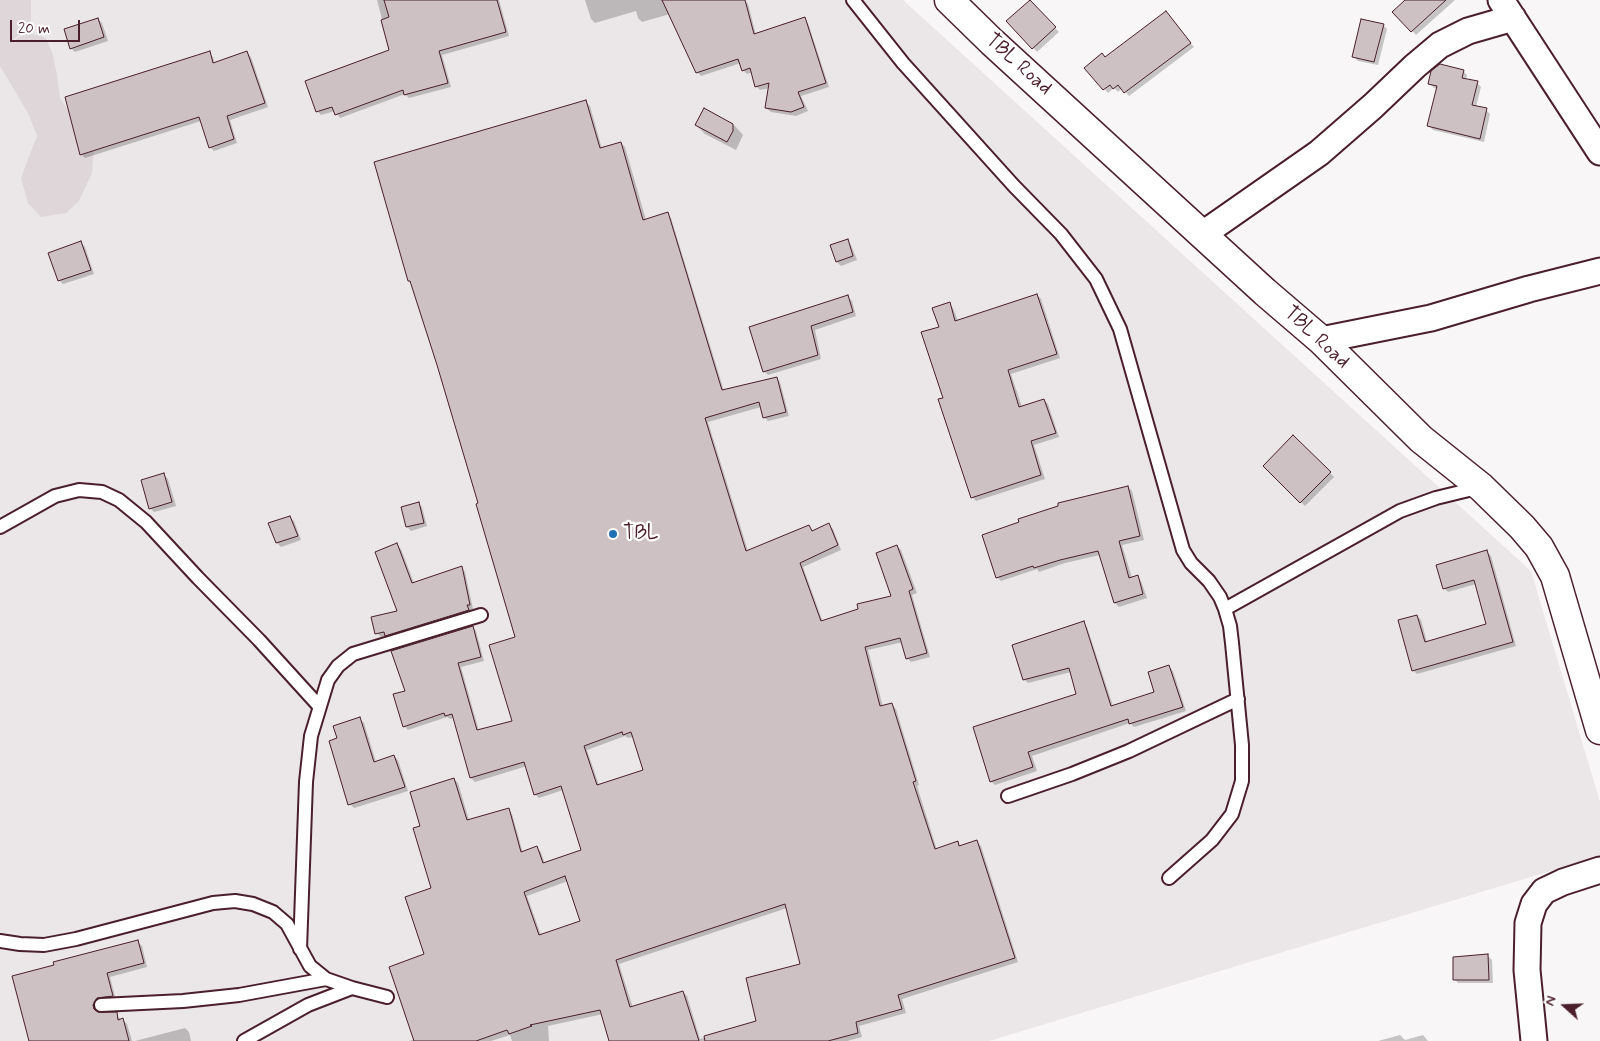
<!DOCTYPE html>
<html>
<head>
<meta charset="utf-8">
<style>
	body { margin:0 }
	#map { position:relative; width:1600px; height:1041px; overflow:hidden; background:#f8f6f7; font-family:Mynerve,sans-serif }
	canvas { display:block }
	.north { position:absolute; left:1540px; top:981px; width:50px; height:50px; -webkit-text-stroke:4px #fff; paint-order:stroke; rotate:290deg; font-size:14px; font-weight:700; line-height:20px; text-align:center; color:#4a1f2b }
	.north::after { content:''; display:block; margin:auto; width:18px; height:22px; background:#4a1f2b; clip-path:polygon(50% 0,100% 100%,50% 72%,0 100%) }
	.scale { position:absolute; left:10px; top:20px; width:70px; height:22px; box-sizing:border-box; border:2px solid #4a1f2b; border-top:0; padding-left:6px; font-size:15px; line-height:18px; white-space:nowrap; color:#4a1f2b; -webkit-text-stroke:4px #fff; paint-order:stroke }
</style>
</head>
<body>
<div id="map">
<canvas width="1600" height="1041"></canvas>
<div class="north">N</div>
<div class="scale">20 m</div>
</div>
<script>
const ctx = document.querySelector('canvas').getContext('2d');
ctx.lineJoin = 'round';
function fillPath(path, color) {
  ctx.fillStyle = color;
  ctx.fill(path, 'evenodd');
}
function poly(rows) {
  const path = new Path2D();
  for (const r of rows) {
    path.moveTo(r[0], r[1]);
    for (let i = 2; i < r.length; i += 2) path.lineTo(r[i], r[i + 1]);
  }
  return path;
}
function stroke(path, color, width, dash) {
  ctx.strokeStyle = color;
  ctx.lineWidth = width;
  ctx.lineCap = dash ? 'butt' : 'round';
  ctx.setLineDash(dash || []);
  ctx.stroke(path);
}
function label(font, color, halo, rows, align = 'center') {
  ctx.font = font + ' Mynerve,sans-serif';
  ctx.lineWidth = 4.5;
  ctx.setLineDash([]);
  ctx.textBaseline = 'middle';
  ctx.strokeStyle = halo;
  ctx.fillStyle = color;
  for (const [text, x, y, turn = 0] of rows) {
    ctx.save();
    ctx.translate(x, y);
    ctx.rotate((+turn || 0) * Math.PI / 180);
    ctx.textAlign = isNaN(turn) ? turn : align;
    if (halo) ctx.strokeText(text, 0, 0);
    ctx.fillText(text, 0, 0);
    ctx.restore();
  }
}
fillPath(poly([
	[0,0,903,0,1531,571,1600,802,1600,856,989,1041,0,1041]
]), '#ebe6e8');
fillPath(poly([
	[0,0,31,0,31,25,9,43,28,33,45,37,52,52,57,75,60,98,68,110,85,125,94,147,92,173,79,201,66,213,41,217,28,203,21,178,37,136,28,113,0,66]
]), '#ded6d9');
fillPath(poly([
	[377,0,499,0,509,36,442,55,451,87,409,98,405,94,340,118,335,111,321,115,317,111,390,50],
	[585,0,744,0,748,4,756,35,804,19,808,23,829,87,801,96,808,111,796,116,771,112,766,108,770,88,760,90,756,86,753,72,747,74,743,70,741,63,701,76,697,72,670,14,642,22,638,18,636,11,595,23,591,19],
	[1407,0,1455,0,1416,35,1394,12],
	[1030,1,1059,32,1037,52,1008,21],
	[1170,17,1194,47,1129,96,1122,88,1118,92,1114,88,1108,93,1086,68,1105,58],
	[98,19,102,23,108,41,75,52,71,48],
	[1383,25,1387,29,1378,65,1358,61,1354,57],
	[209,53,213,57,215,64,247,53,251,57,268,107,230,120,237,143,214,151,210,147,201,121,85,158,81,154],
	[1463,71,1467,75,1466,80,1477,83,1481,87,1476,107,1486,110,1490,114,1484,142,1433,130,1429,126,1438,89,1434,88,1430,84],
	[586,102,590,106,602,149,621,143,625,147,646,220,667,214,671,218,724,391,776,378,780,382,789,416,768,421,764,417,761,407,708,422,748,551,809,526,813,531,829,525,833,529,841,550,803,567,823,622,860,610,893,596,897,546,901,550,917,593,912,595,930,657,911,662,907,658,903,642,868,650,883,707,892,705,896,709,919,785,917,786,937,850,958,843,961,847,977,842,981,846,1018,962,902,999,906,1013,859,1026,862,1037,847,1041,611,1041,603,1014,548,1026,549,1041,512,1041,510,1035,491,1041,409,1041,415,1039,433,889,422,827,454,779,458,783,469,820,508,810,512,814,523,853,537,848,541,852,545,864,583,851,563,790,539,798,535,794,527,766,475,782,471,778,454,718,450,719,447,717,408,730,404,726,472,627,476,631,484,661,461,667,479,731,513,722,517,638,480,504,413,284,409,281],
	[625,736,628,738,634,737,645,771,599,785,587,750],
	[568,881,581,922,541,935,527,896],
	[787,908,802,965,757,1022,700,1039,687,996,683,992,633,1008,619,964],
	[704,110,735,126,743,135,736,150,705,134,696,125],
	[847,241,851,245,857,260,841,266,837,262],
	[81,243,85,247,94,274,63,284,59,280],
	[1037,295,1041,299,1060,358,1011,374,1022,407,1044,400,1048,404,1059,437,1034,445,1045,479,976,501,972,497,944,398,940,327,949,304,953,308,958,321],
	[848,297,852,301,856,316,815,330,821,359,768,375,764,371,751,328],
	[1293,436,1334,477,1305,506,1265,466],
	[164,475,168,479,176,506,154,512,150,508],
	[1128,487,1132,491,1144,540,1122,545,1132,578,1137,577,1141,581,1147,598,1119,607,1115,603,1100,555,1065,563,1039,572,1037,569,1001,581,997,577],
	[418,503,422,507,427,526,411,531,407,527],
	[290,517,294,521,301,540,281,547,277,543],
	[397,545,401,549,414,583,462,568,465,572,473,609,471,609,472,614,390,639,387,636,381,637,377,633,398,611],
	[1487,552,1491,556,1516,646,1417,674,1413,670,1417,616,1421,620,1427,642,1488,625,1476,584,1448,592,1444,588],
	[1083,623,1087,627,1113,706,1156,693,1169,667,1173,671,1186,711,1134,727,1130,723,1032,756,1037,771,995,785,991,781,1078,695,1071,672,1028,683,1024,679],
	[360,719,364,723,376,762,394,756,398,760,408,791,354,808,350,804,339,739],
	[138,942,142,946,147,967,110,977,116,1000,100,1002,96,1010,97,1012,116,1014,121,1020,123,1020,127,1024,132,1041,37,1041],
	[1488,956,1492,960,1493,983,1458,983,1454,979],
	[185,1028,189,1032,191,1041,135,1041],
	[1400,1035,1405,1040,1423,1035,1428,1041,1378,1041]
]), '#0003');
const building = poly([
	[384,0,497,0,506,32,439,51,448,83,404,95,403,90,335,115,332,107,316,112,305,81,389,50,381,20,389,17,384,0],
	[662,0,745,0,754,34,805,17,826,83,798,92,804,107,791,112,765,108,769,83,755,87,750,68,742,71,738,59,696,73,662,0],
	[1030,0,1056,27,1032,49,1006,21,1030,0],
	[1405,0,1446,0,1411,32,1392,12,1405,0],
	[1166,11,1191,43,1124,93,1118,85,1113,89,1110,85,1103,90,1084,68,1102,53,1105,57,1166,11],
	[98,18,104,37,70,49,64,29,98,18],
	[1361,19,1384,24,1374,62,1352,57,1361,19],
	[210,51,213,63,247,51,265,103,227,116,234,139,209,148,199,117,80,155,65,97,210,51],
	[1440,64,1464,70,1462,78,1478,81,1472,105,1487,108,1480,139,1427,126,1437,86,1428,84,1431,71,1440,64],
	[586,100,600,148,621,142,643,220,668,212,722,390,777,377,786,412,763,418,759,402,705,418,746,551,809,525,812,531,829,523,838,545,800,563,821,621,858,609,857,604,891,596,876,553,897,545,913,589,909,591,927,653,906,659,900,638,865,647,880,706,892,703,916,781,913,782,935,849,958,841,959,846,977,840,1015,958,898,995,902,1009,856,1022,858,1033,828,1041,705,1041,704,1036,756,1021,746,978,800,964,785,904,616,960,630,1007,683,991,699,1041,609,1041,600,1010,530,1025,532,1026,509,1034,507,1030,476,1041,414,1041,389,967,424,954,405,897,431,888,413,828,420,826,410,792,454,778,467,820,509,808,521,852,537,846,543,863,581,850,561,786,534,795,524,762,470,778,452,714,445,716,444,713,403,727,393,694,405,691,391,651,473,626,481,657,458,663,477,730,512,721,489,645,515,637,476,504,478,503,437,365,410,281,408,281,374,162,586,100],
	[622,732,623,735,631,732,643,770,597,785,584,746,622,732],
	[565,876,580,921,539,935,524,892,565,876],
	[704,108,733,124,733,131,727,142,695,125,704,108],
	[848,239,853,256,836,262,830,245,848,239],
	[81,241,91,270,58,281,48,253,81,241],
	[1037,294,1057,354,1008,370,1019,407,1044,399,1056,433,1031,441,1041,475,971,498,938,399,943,398,921,332,939,327,932,308,950,302,955,321,1037,294],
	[848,295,853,312,811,326,818,355,763,372,749,327,848,295],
	[1293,435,1331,472,1300,503,1263,466,1293,435],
	[164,473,172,502,149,509,141,480,164,473],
	[1128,486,1140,536,1119,541,1129,578,1138,575,1143,594,1114,603,1098,551,1060,560,1034,568,1033,566,996,578,982,535,1019,522,1018,519,1058,506,1058,503,1128,486],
	[419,502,424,523,406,527,401,507,419,502],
	[290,516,298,536,276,543,268,523,290,516],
	[397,543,412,583,462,566,470,605,467,605,469,610,385,636,384,632,375,634,371,617,397,611,375,552,397,543],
	[1487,550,1513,642,1412,671,1398,620,1417,615,1425,642,1486,624,1474,580,1443,589,1436,565,1487,550],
	[1084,621,1111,706,1154,692,1148,672,1169,665,1183,707,1129,724,1128,719,1028,752,1033,767,990,782,973,727,1076,694,1069,668,1023,680,1012,645,1084,621],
	[360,717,374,762,394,755,405,787,348,805,329,741,337,738,333,726,360,717],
	[138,940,144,963,107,973,113,996,97,998,93,1005,94,1009,98,1012,117,1012,118,1020,123,1018,129,1041,29,1041,12,976,54,965,53,962,138,940],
	[1488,954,1489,980,1453,980,1453,957,1488,954]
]);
fillPath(building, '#cdc1c4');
stroke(building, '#4a1f2b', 1);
const lane = poly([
	[853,0,903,63,1014,186,1061,234,1096,279,1120,329,1183,550,1191,563,1209,581,1220,597,1225,609,1230,626,1232,643,1242,745,1242,781,1232,814,1212,840,1169,878],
	[0,527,55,496,79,490,102,492,119,500,146,522,198,578,259,640,319,706],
	[1225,609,1400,511,1436,498,1481,487],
	[1008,796,1072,774,1129,751,1238,699],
	[0,941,20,944,44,945,76,939,213,903,235,901,253,904,273,912,287,924,310,966,326,979,352,988,387,997],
	[300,949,306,782,311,736,328,680,338,666,353,654,481,615],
	[101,1005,183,1001,239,995,326,979],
	[244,1041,308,1005,352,988]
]);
const street = poly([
	[1501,0,1600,152],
	[1203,234,1319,153,1373,106,1415,66,1440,45,1468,31,1513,18],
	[1321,340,1431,318,1529,289,1600,271],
	[1534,1041,1527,970,1528,923,1534,904,1544,891,1563,882,1600,870]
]);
const secondary = poly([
	[949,0,992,42,1265,292,1321,340,1421,439,1481,487,1522,527,1539,547,1555,576,1600,730]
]);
stroke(lane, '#4a1f2b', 16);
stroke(street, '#4a1f2b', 29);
stroke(secondary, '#4a1f2b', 31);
stroke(lane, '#fff', 12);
stroke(street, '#fff', 25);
stroke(secondary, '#fff', 28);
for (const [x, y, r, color] of [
	[613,534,5,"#1f6fb2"]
]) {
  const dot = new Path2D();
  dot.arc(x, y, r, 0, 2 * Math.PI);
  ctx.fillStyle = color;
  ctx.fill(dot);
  stroke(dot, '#fff', 2);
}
label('20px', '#4a1f2b', '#fff', [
	["TBL Road",1018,65,42],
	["TBL Road",1316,338,43]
]);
label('20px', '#4a1f2b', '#fff', [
	["TBL",623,534]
], 'left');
</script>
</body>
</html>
